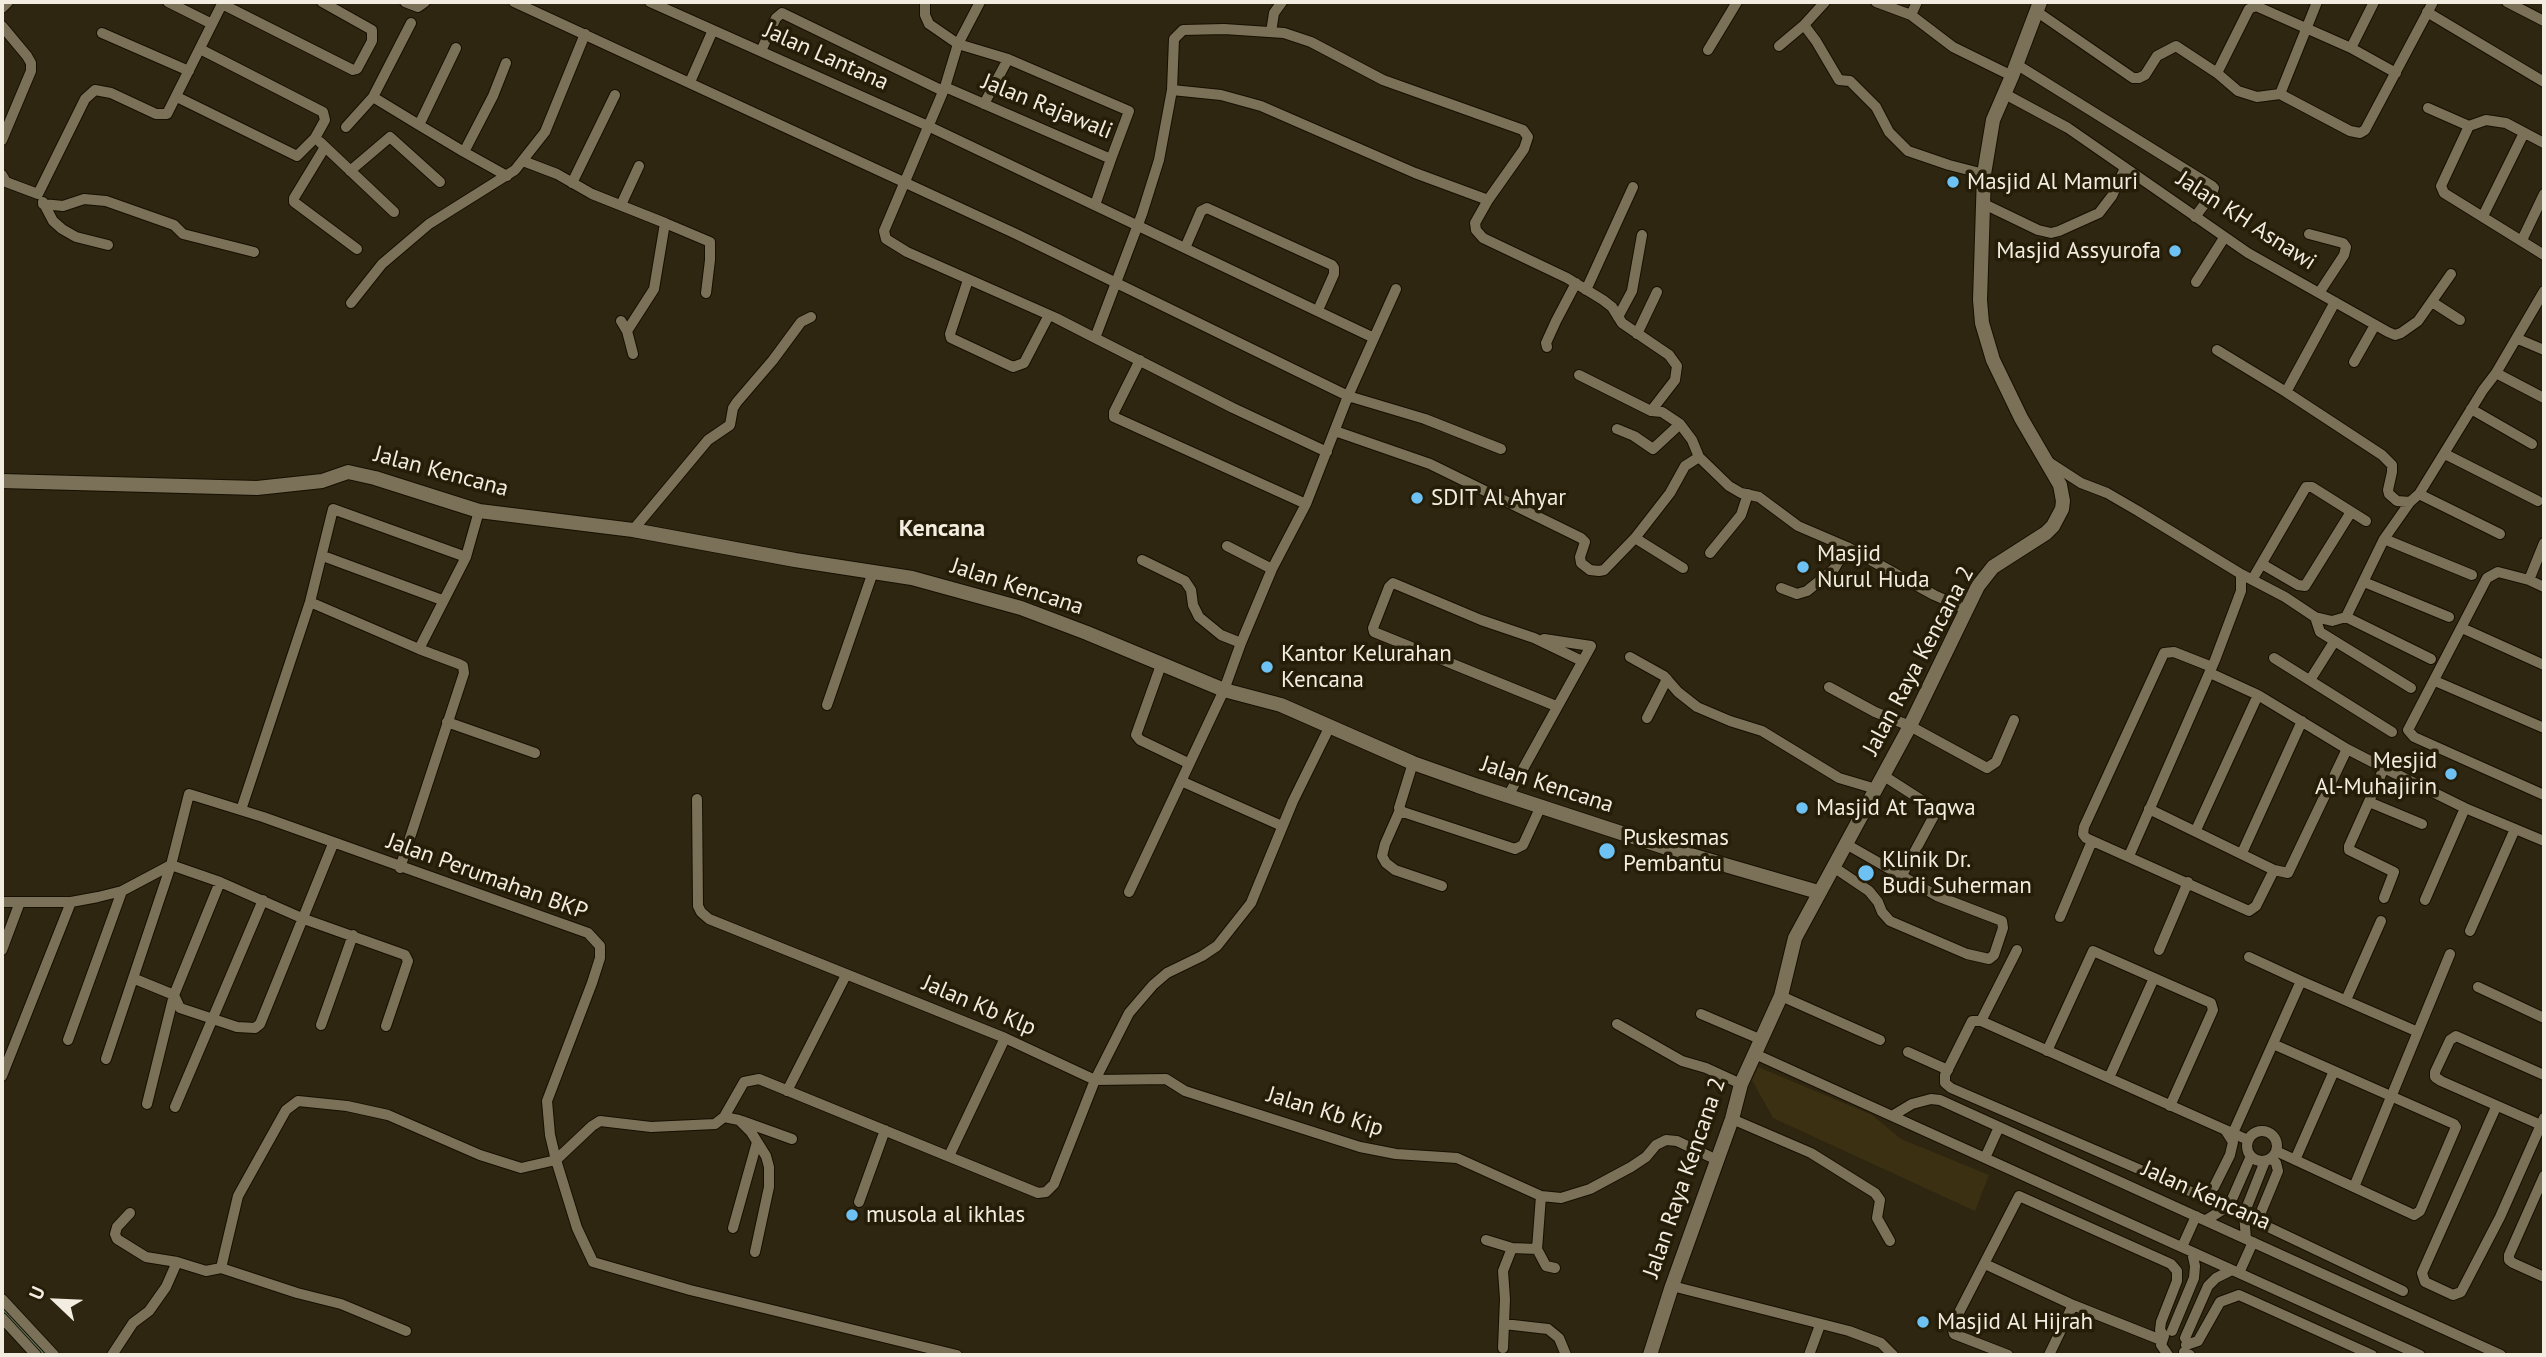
<!DOCTYPE html>
<html>
<head>
<meta charset="utf-8">
<style>
	body { margin:0 }
	#map { position:relative; width:2546px; height:1357px; overflow:hidden; background:#2e2610; font-family:"PT Sans",sans-serif }
	canvas { display:block }
	.frame { position:absolute; inset:0; border:4px solid #f2ede0; pointer-events:none }
	.north { position:absolute; left:21px; top:1266px; width:70px; height:70px; -webkit-text-stroke:5px #251d07; paint-order:stroke; rotate:293deg; font-size:19px; font-weight:700; line-height:28px; text-align:center; color:#f2ede0 }
	.north::after { content:''; display:block; margin:auto; width:24px; height:32px; background:#f2ede0; clip-path:polygon(50% 0,100% 100%,50% 72%,0 100%) }
</style>
</head>
<body>
<div id="map">
<canvas width="2546" height="1357"></canvas>
<div class="frame"></div>
<div class="north">U</div>
</div>
<script>
const ctx = document.querySelector('canvas').getContext('2d');
ctx.lineJoin = 'round';
function fillPath(path, color) {
  ctx.fillStyle = color;
  ctx.fill(path, 'evenodd');
}
function poly(rows) {
  const path = new Path2D();
  for (const r of rows) {
    if (r.length === 3) {
      path.moveTo(r[0] + r[2], r[1]);
      path.arc(r[0], r[1], r[2], 0, 2 * Math.PI);
      continue;
    }
    path.moveTo(r[0], r[1]);
    for (let i = 2; i < r.length; i += 2) path.lineTo(r[i], r[i + 1]);
  }
  return path;
}
function stroke(path, color, width, dash) {
  ctx.strokeStyle = color;
  ctx.lineWidth = width;
  ctx.lineCap = dash ? 'butt' : 'round';
  ctx.setLineDash(dash || []);
  ctx.stroke(path);
}
function label(font, color, halo, rows, align = 'center') {
  ctx.font = font + ' "PT Sans",sans-serif';
  ctx.lineWidth = 7;
  ctx.setLineDash([]);
  ctx.textBaseline = 'middle';
  ctx.strokeStyle = halo;
  ctx.fillStyle = color;
  for (const [text, x, y, turn = 0] of rows) {
    ctx.save();
    ctx.translate(x, y);
    ctx.rotate((+turn || 0) * Math.PI / 180);
    ctx.textAlign = isNaN(turn) ? turn : align;
    if (halo) ctx.strokeText(text, 0, 0);
    ctx.fillText(text, 0, 0);
    ctx.restore();
  }
}
fillPath(poly([
	[1758,1067,1872,1115,1901,1139,1989,1175,1975,1211,1773,1118,1752,1080]
]), '#3b3012');
stroke(poly([
	[2,1309,45,1355]
]), '#607a60', 3.5);
const minor = poly([
	[168,2,212,24],
	[405,2,418,7,425,2],
	[514,2,1014,233,1348,396,1425,419,1501,449],
	[650,2,928,126,1374,338],
	[925,2,925,15,929,24,958,44,1008,59,1129,111,1111,159,945,87],
	[980,2,958,44,945,87,884,231,886,239,907,252,1056,318,1095,338],
	[1876,2,1911,15,1953,47,2012,76],
	[2507,2,2544,21],
	[2,8,8,2],
	[2036,11,2133,78,2139,78,2145,75,2157,56,2176,46,2217,73,2238,91,2257,97,2280,94,2350,131,2360,133,2365,130,2433,2],
	[2427,12,2544,82],
	[1911,15,1917,2],
	[411,23,373,97,419,125],
	[1804,25,1816,41,1839,80,1850,81,1876,107,1889,132,1908,151,1949,165,1984,174],
	[2,26,27,56,31,63,31,71,2,140],
	[1271,32,1274,13,1282,2],
	[102,33,189,71],
	[1779,46,1804,25,1825,2],
	[456,48,419,125,464,152],
	[2351,48,2374,2],
	[1708,50,1737,2],
	[761,51,776,18,782,13,943,91],
	[506,63,493,96,464,152,507,176],
	[2016,64,2212,186,2214,188,2212,194,2195,217],
	[2217,73,2249,9,2256,6,2351,48,2396,73],
	[690,82,713,30],
	[1172,90,1221,95,1261,106,1415,173,1488,200],
	[2005,94,2068,128,2248,253,2388,332,2395,335,2401,333,2418,321,2451,274],
	[2280,94,2317,2],
	[177,97,297,156,315,138,325,120,323,112,200,49],
	[984,104,1008,59],
	[2428,108,2469,126,2486,120,2506,123,2544,143],
	[2469,126,2441,186,2444,193,2544,255],
	[346,127,373,97],
	[320,142,394,212],
	[325,147,294,198,294,202,357,249],
	[523,161,557,174,592,194,665,223,654,289,627,331],
	[350,171,390,137,440,182],
	[2,175,6,182,38,194,85,99,95,90,111,93,156,114,167,114,222,4,353,70,357,69,372,41,372,30,322,2],
	[572,183,615,95],
	[43,202,53,221,62,229,76,237,108,245],
	[1982,203,2038,230,2051,233,2059,231,2099,213,2112,196,2125,168],
	[43,204,63,206,84,199,106,201,174,225,183,234,254,252],
	[621,205,639,166],
	[1095,205,1111,159],
	[2483,216,2524,133],
	[665,223,710,242,710,260,706,293],
	[2309,234,2343,243,2346,247,2344,255,2319,293],
	[2522,240,2544,194],
	[1185,248,1201,211,1207,208,1332,265,1334,268,1334,274,1318,310],
	[968,280,950,334,951,338,1013,367,1024,363,1049,315],
	[2196,282,2224,238],
	[1586,290,1633,187],
	[2335,302,2286,392,2382,455,2392,465,2392,472,2388,490,2389,494,2397,501,2410,502],
	[2432,302,2460,320],
	[351,303,382,264,429,224,515,170,545,132,585,34],
	[1618,317,1632,291,1642,235],
	[621,321,627,331,633,354],
	[1637,334,1657,292],
	[2518,339,2544,350],
	[1547,347,1546,343,1556,321,1576,283],
	[2217,350,2286,392],
	[1140,360,1114,412,1114,417,1306,504],
	[2354,362,2375,325],
	[2496,373,2544,291],
	[1579,375,1651,411],
	[2471,409,2532,444],
	[1617,429,1634,436,1653,449,1680,424],
	[1335,431,1430,464,1581,538,1585,542,1580,557,1581,563,1590,570,1599,571,1604,570,1635,538,1670,493,1685,466,1699,457],
	[1327,452,1233,408,1095,338,1142,214,1159,160,1172,90,1174,39,1183,30,1224,29,1284,33,1311,42,1383,80,1523,130,1528,137,1524,149,1488,200,1475,223,1476,230,1483,238,1567,278,1603,300,1612,307,1622,323,1669,355,1677,366,1675,380,1651,411,1662,412,1680,424,1692,440,1699,457,1729,486,1741,493,1759,497,1798,526,1847,547,1934,595,1966,609],
	[2445,454,2538,501],
	[2047,461,2081,483,2107,493,2138,511,2241,574,2241,591,2215,660,2129,856],
	[2419,494,2500,534],
	[633,530,708,440,730,425,733,408,737,402,773,360,801,322,811,317],
	[1635,538,1683,568],
	[2384,539,2472,575],
	[2544,543,2529,580,2498,572,2487,578,2408,730,2414,737,2544,795],
	[1227,546,1272,569],
	[1710,553,1741,515,1748,494],
	[323,556,442,600],
	[1142,560,1185,581,1191,590,1193,605,1199,617,1221,635,1241,643],
	[2262,564,2298,585,2305,586,2351,512],
	[2241,574,2285,597,2315,617,2332,621,2346,617,2384,539,2410,502,2419,494,2483,390,2496,373,2544,398],
	[2252,580,2306,487,2312,487,2366,521],
	[2529,580,2544,587],
	[2364,582,2449,617],
	[1781,588,1797,594,1807,591,1834,569,1847,547],
	[310,602,419,649],
	[2315,617,2320,632,2411,688],
	[2346,617,2431,659],
	[2462,628,2544,665],
	[1630,657,1664,676,1678,692,1697,707,1730,721,1762,731,1839,778,1876,789],
	[2274,658,2392,732],
	[1161,665,1136,735,1140,740,1188,763],
	[2212,667,2174,652,2164,653,2084,827,2083,834,2086,838,2249,911,2256,906,2274,870],
	[2210,673,2258,695,2347,749,2384,768,2465,808,2544,841],
	[2310,680,2334,642],
	[2435,681,2544,728],
	[1829,687,1875,712,1910,726,1987,768,1996,762,2014,720],
	[827,705,873,572],
	[1556,706,1374,632,1373,628,1389,587,1393,583,1481,620,1534,638,1582,661],
	[1647,718,1667,679],
	[447,722,535,753],
	[1413,763,1399,808,1403,812,1515,849,1523,845,1541,806],
	[2384,768,2349,846,2349,850,2394,872,2384,898],
	[1884,776,1937,810,1901,877],
	[1181,781,1282,826],
	[1508,796,1591,646,1544,639],
	[697,799,698,906,701,912,709,919,1005,1038,1095,1080,1166,1079,1185,1091,1360,1147,1396,1154,1457,1158,1541,1196,1561,1198,1590,1189,1631,1167,1646,1157,1656,1145,1666,1140,1677,1141,1717,1160],
	[2369,802,2422,824],
	[2149,809,2274,870,2288,873,2347,749],
	[241,810,310,602,333,509,466,557],
	[1400,810,1385,844,1382,856,1386,863,1395,870,1442,886],
	[2196,830,2258,695],
	[2242,853,2302,721],
	[171,865,220,882,304,919,405,955,408,961,386,1026],
	[400,868,464,673,463,666,459,664,419,649,466,557,479,511],
	[1835,868,1869,891,1878,902,1882,912,1890,921,1967,954,1989,959,1994,955,2003,928,2002,921,1937,896,1846,844],
	[1129,892,1224,690,1241,643,1272,569,1306,504,1348,396,1396,289],
	[2425,900,2465,808],
	[2,902,71,902,98,897,122,891,171,865],
	[2060,917,2092,841],
	[2470,931,2515,829],
	[2,950,20,902],
	[2017,950,1981,1021,2248,1140],
	[2159,950,2188,882],
	[135,979,174,995,180,1008,237,1027,255,1028,260,1024,333,844],
	[2301,981,2418,1032],
	[2478,987,2544,1018],
	[1781,996,1880,1040],
	[2346,1000,2381,921],
	[1701,1014,1762,1040],
	[1981,1021,1972,1021,1945,1075,1945,1083,1951,1088,2194,1193,2207,1191,2214,1187,2230,1155,2233,1142,2226,1131],
	[1617,1024,1682,1061,1706,1068,1741,1084],
	[321,1025,353,935],
	[68,1040,122,891],
	[2273,1044,2454,1124,2456,1127,2420,1211,2414,1215,2276,1151],
	[2047,1051,2093,951,2211,1003,2213,1010,2170,1106],
	[1908,1052,1948,1070],
	[1755,1054,2420,1355],
	[106,1059,171,865,189,794,263,817,588,933,600,946,600,958,592,983,547,1101,550,1135,556,1160,577,1228,593,1262,690,1290,957,1355],
	[2,1076,71,902],
	[2109,1078,2154,978],
	[787,1091,846,975],
	[147,1104,174,995,220,882],
	[175,1107,263,900],
	[2496,1107,2422,1273,2425,1282,2453,1295,2461,1292,2500,1217,2544,1118],
	[1892,1116,1912,1104,1931,1099,1940,1100,2501,1355],
	[724,1117,739,1120,751,1132,766,1156,769,1167,769,1187,755,1252],
	[1732,1119,1811,1153,1875,1193,1880,1200,1877,1218,1890,1241],
	[742,1121,792,1139],
	[2541,1125,2441,1081,2435,1077,2435,1072,2450,1040,2456,1036,2544,1075],
	[2262,1146,15],
	[2233,1133,2301,981,2249,957],
	[949,1156,1005,1038],
	[1985,1158,1999,1127],
	[2271,1158,2276,1163,2278,1171,2261,1212,2262,1219,2266,1226,2403,1291],
	[2295,1160,2334,1071],
	[2544,1176,2509,1255,2509,1260,2513,1263,2544,1277],
	[2354,1187,2450,954],
	[1541,1196,1537,1249,1546,1266,1555,1268],
	[859,1202,885,1130],
	[130,1213,117,1227,115,1234,117,1239,146,1257,177,1262],
	[2206,1220,2229,1206,2251,1156],
	[733,1228,757,1142],
	[2246,1239,2244,1214,2265,1161],
	[1486,1240,1512,1248,1537,1249],
	[2182,1247,2196,1216],
	[1985,1264,2073,1305,2161,1340],
	[221,1268,238,1196,286,1110,298,1101,347,1106,388,1115,480,1155,521,1168,556,1160,592,1126,600,1121,651,1127,715,1124,724,1117,744,1082,759,1079,1038,1193,1046,1192,1054,1184,1095,1080,1129,1013,1153,985,1167,973,1202,956,1217,946,1251,903,1293,801,1330,726],
	[2239,1273,2253,1242],
	[1672,1286,1849,1331,1881,1343,1893,1355],
	[2,1299,54,1355],
	[2,1318,36,1355],
	[1504,1324,1548,1329,1559,1338,1566,1355],
	[2172,1331,2194,1278,2195,1266,2192,1252],
	[2164,1336,2161,1345,2168,1355],
	[2185,1338,2208,1286,2216,1278,2232,1270],
	[2186,1345,2198,1341,2220,1302,2239,1295,2372,1355],
	[1503,1348,1505,1299,1503,1271,1512,1248],
	[2184,1352,2190,1355],
	[112,1355,133,1323,149,1311,166,1287,177,1262,206,1271,221,1268,297,1293,341,1304,406,1331],
	[1809,1355,1820,1325],
	[2008,1355,1954,1334,1952,1326,2019,1196,2171,1264,2177,1271,2177,1281,2161,1322,2160,1330,2164,1336],
	[2049,1355,2073,1305]
]);
const tertiary = poly([
	[2,481,257,488,322,481,348,472,375,478,479,511,633,530,795,560,912,578,1021,608,1087,633,1224,690,1281,705,1413,763,1478,786,1670,849,1818,892],
	[1650,1355,1672,1286,1732,1119,1741,1084,1781,996,1795,938,1910,726,1978,586,1993,567,2046,533,2053,526,2062,509,2063,501,2060,485,2021,418,1993,360,1982,323,1980,300,1984,174,1993,120,2012,76,2040,2]
]);
stroke(minor, '#170f00', 12);
stroke(tertiary, '#170f00', 16);
stroke(minor, '#7a7158', 10);
stroke(tertiary, '#7a7158', 14);
for (const [x, y, r, color] of [
	[1953,182,7,"#6dc2f3"],
	[2175,251,7,"#6dc2f3"],
	[1417,498,7,"#6dc2f3"],
	[1803,567,7,"#6dc2f3"],
	[1267,667,7,"#6dc2f3"],
	[2451,774,7,"#6dc2f3"],
	[1802,808,7,"#6dc2f3"],
	[1607,851,9,"#6dc2f3"],
	[1866,873,9,"#6dc2f3"],
	[852,1215,7,"#6dc2f3"],
	[1923,1322,7,"#6dc2f3"]
]) {
  const dot = new Path2D();
  dot.arc(x, y, r, 0, 2 * Math.PI);
  ctx.fillStyle = color;
  ctx.fill(dot);
  stroke(dot, '#251d07', 2.5);
}
label('23px', '#f2ede0', '#251d07', [
	["Jalan Lantana",826,57,24],
	["Jalan Rajawali",1047,107,22],
	["Jalan KH Asnawi",2246,221,33],
	["Jalan Kencana",441,472,15],
	["Jalan Kencana",1017,587,18],
	["Jalan Raya Kencana 2",1919,661,-62],
	["Jalan Kencana",1547,785,18],
	["Jalan Perumahan BKP",487,877,20],
	["Jalan Kb Klp",979,1006,23],
	["Jalan Kb Kip",1325,1112,17],
	["Jalan Raya Kencana 2",1685,1178,-71],
	["Jalan Kencana",2206,1196,24]
]);
label('23px', '#f2ede0', '#251d07', [
	["Masjid Al Mamuri",1967,182],
	["Masjid Assyurofa",2161,251,"right"],
	["SDIT Al Ahyar",1431,498],
	["Masjid",1817,554],
	["Nurul Huda",1817,580],
	["Kantor Kelurahan",1281,654],
	["Kencana",1281,680],
	["Mesjid",2437,761,"right"],
	["Al-Muhajirin",2437,787,"right"],
	["Masjid At Taqwa",1816,808],
	["Puskesmas",1623,838],
	["Pembantu",1623,864],
	["Klinik Dr.",1882,860],
	["Budi Suherman",1882,886],
	["musola al ikhlas",866,1215],
	["Masjid Al Hijrah",1937,1322]
], 'left');
label('bold 24px', '#f2ede0', '#251d07', [
	["Kencana",942,529]
]);
</script>
</body>
</html>
